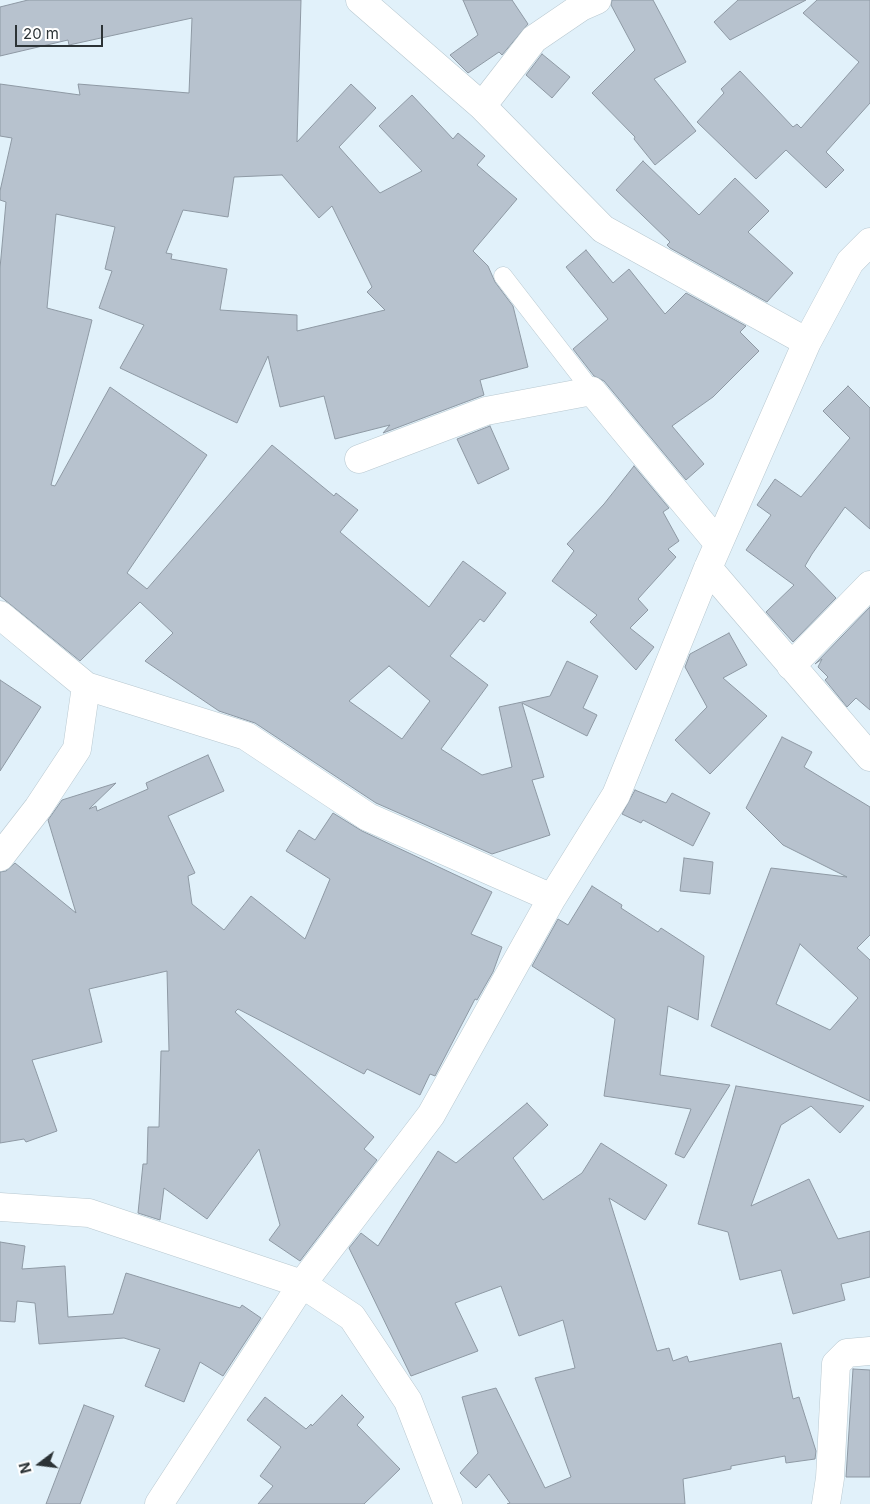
<!DOCTYPE html>
<html>
<head>
<meta charset="utf-8">
<style>
	body { margin:0 }
	#map { position:relative; width:870px; height:1504px; overflow:hidden; background:#e1f1fa; font-family:Inter,sans-serif }
	canvas { display:block }
	.north { position:absolute; left:15px; top:1439px; width:50px; height:50px; -webkit-text-stroke:4px #fff; paint-order:stroke; rotate:255deg; font-size:14px; font-weight:700; line-height:20px; text-align:center; color:#2c3336 }
	.north::after { content:''; display:block; margin:auto; width:18px; height:22px; background:#2c3336; clip-path:polygon(50% 0,100% 100%,50% 72%,0 100%) }
	.scale { position:absolute; left:15px; top:25px; width:88px; height:22px; box-sizing:border-box; border:2px solid #2c3336; border-top:0; padding-left:6px; font-size:15px; line-height:18px; white-space:nowrap; color:#2c3336; -webkit-text-stroke:4px #fff; paint-order:stroke }
</style>
</head>
<body>
<div id="map">
<canvas width="870" height="1504"></canvas>
<div class="north">N</div>
<div class="scale">20 m</div>
</div>
<script>
const ctx = document.querySelector('canvas').getContext('2d');
ctx.lineJoin = 'round';
function fillPath(path, color) {
  ctx.fillStyle = color;
  ctx.fill(path, 'evenodd');
}
function poly(rows) {
  const path = new Path2D();
  for (const r of rows) {
    path.moveTo(r[0], r[1]);
    for (let i = 2; i < r.length; i += 2) path.lineTo(r[i], r[i + 1]);
  }
  return path;
}
function stroke(path, color, width, dash) {
  ctx.strokeStyle = color;
  ctx.lineWidth = width;
  ctx.lineCap = dash ? 'butt' : 'round';
  ctx.setLineDash(dash || []);
  ctx.stroke(path);
}
const building = poly([
	[28,0,301,0,297,142,351,84,376,108,339,147,380,193,422,171,379,126,412,95,453,139,458,133,485,156,477,165,517,199,473,251,488,266,495,282,513,306,528,367,480,380,484,395,383,433,390,425,335,439,324,396,280,407,268,356,237,423,120,368,144,325,99,308,112,271,105,269,115,227,56,214,47,308,92,320,51,485,55,486,110,387,207,455,127,573,147,589,272,445,334,496,336,493,358,510,340,532,429,607,463,561,506,593,484,622,480,619,450,656,488,685,441,749,482,775,512,767,499,707,550,696,567,661,598,676,583,708,597,715,587,736,522,703,544,777,532,780,550,835,492,854,376,803,255,723,219,711,145,661,173,633,140,602,80,661,0,596,0,268,6,202,0,200,0,191,12,138,0,136,0,84,80,95,78,84,189,93,192,18,69,45,68,40,0,56,0,7,28,0],
	[282,175,319,218,332,206,372,287,367,292,385,310,297,331,297,315,220,310,227,269,171,259,172,254,166,253,183,210,228,217,234,177,282,175],
	[389,666,430,701,402,739,349,701,389,666],
	[463,0,512,0,528,24,502,55,499,52,468,73,450,55,478,35,463,0],
	[612,0,653,0,686,62,654,79,696,131,655,165,634,139,635,137,592,93,635,50,611,5,612,0],
	[738,0,806,0,730,40,714,22,738,0],
	[817,0,870,0,870,103,826,152,844,170,826,188,786,150,756,179,697,122,724,93,721,89,740,71,793,127,797,124,801,128,859,62,803,13,817,0],
	[542,54,570,77,552,98,526,75,542,54],
	[643,161,699,215,735,178,769,211,748,232,793,273,767,302,670,248,667,245,670,242,616,190,643,161],
	[586,250,613,283,629,269,665,314,686,293,746,326,740,332,759,351,713,397,672,426,704,464,686,480,604,381,594,376,573,349,608,319,566,267,586,250],
	[848,386,870,408,870,529,845,507,812,554,805,566,836,598,793,642,766,612,794,585,746,550,771,515,757,505,775,479,801,497,850,438,823,411,848,386],
	[490,426,509,469,478,484,457,439,490,426],
	[634,466,669,508,663,512,679,541,668,549,676,557,638,599,648,610,630,628,654,647,636,670,590,622,597,615,552,581,574,551,567,544,604,504,634,466],
	[870,607,870,710,856,698,847,707,825,680,828,677,818,667,822,659,815,664,870,607],
	[729,633,747,665,723,678,767,716,710,774,675,740,707,707,685,667,690,654,729,633],
	[0,680,41,707,0,771,0,680],
	[782,737,812,752,804,767,870,807,870,935,857,948,870,960,870,1101,711,1026,771,868,847,877,783,845,746,808,782,737],
	[800,944,858,998,830,1030,776,1004,800,944],
	[208,755,224,791,168,816,195,873,188,876,192,904,224,930,251,896,305,939,330,879,286,851,299,830,315,840,333,813,362,831,492,892,471,934,502,947,493,972,477,1000,475,999,435,1076,430,1074,420,1095,367,1069,364,1074,238,1009,235,1012,374,1137,364,1149,377,1160,300,1261,269,1240,280,1225,259,1149,207,1219,164,1188,160,1220,138,1213,143,1164,147,1164,148,1127,159,1127,161,1051,169,1051,167,971,89,989,102,1042,32,1060,57,1131,26,1142,24,1139,0,1143,0,872,6,871,15,863,76,913,48,820,62,800,116,783,89,809,96,806,97,811,148,789,146,783,208,755],
	[635,790,666,803,672,793,710,813,693,846,643,820,641,823,622,814,635,790],
	[684,858,713,862,710,894,680,891,684,858],
	[592,886,622,905,621,908,658,932,661,928,704,956,698,1020,668,1006,660,1075,730,1085,684,1158,675,1154,691,1109,604,1096,615,1019,532,966,558,919,568,925,592,886],
	[736,1086,864,1106,840,1133,811,1106,781,1125,751,1206,809,1179,838,1239,870,1231,870,1277,841,1284,845,1300,793,1314,781,1270,740,1280,728,1232,698,1224,736,1086],
	[527,1103,548,1125,513,1158,543,1200,582,1173,601,1143,667,1185,645,1220,609,1198,657,1351,669,1348,673,1361,687,1356,689,1362,781,1343,793,1399,799,1397,816,1451,815,1459,786,1463,785,1456,731,1466,731,1469,683,1479,685,1504,507,1504,510,1503,489,1474,476,1488,460,1473,478,1453,462,1397,496,1388,545,1488,571,1477,535,1378,575,1368,563,1320,519,1336,501,1286,455,1303,478,1351,411,1376,349,1248,361,1233,378,1246,438,1151,456,1163,527,1103],
	[0,1242,25,1246,22,1269,65,1266,68,1317,113,1314,126,1273,240,1308,242,1305,261,1318,223,1376,200,1362,184,1402,145,1386,160,1349,124,1338,39,1344,35,1303,17,1301,15,1322,0,1321,0,1242],
	[853,1369,870,1370,870,1477,846,1477,853,1369],
	[342,1395,364,1417,357,1425,400,1469,364,1504,258,1504,273,1486,260,1476,281,1447,247,1420,265,1397,306,1429,311,1424,312,1426,342,1395],
	[84,1405,114,1416,80,1504,46,1504,84,1405]
]);
fillPath(building, '#b7c2ce');
stroke(building, '#8e99a4', 1);
const service = poly([
	[503,276,592,391]
]);
const minor = poly([
	[360,0,482,106,603,229,807,342],
	[482,106,534,39,581,7,597,0],
	[359,459,486,411,592,391,718,543],
	[708,568,870,757],
	[0,615,86,686,246,736,368,817,552,898],
	[791,666,870,585],
	[0,857,38,808,77,749,86,686],
	[0,1207,89,1213,302,1284,352,1317,408,1401,448,1504],
	[159,1504,302,1284,431,1115,552,898,616,795,708,568,807,342,850,262,870,242],
	[826,1504,830,1478,836,1364,847,1353,870,1351]
]);
stroke(service, '#b8c8d0', 19);
stroke(minor, '#b8c8d0', 29);
stroke(service, '#fff', 18);
stroke(minor, '#fff', 28);
</script>
</body>
</html>
